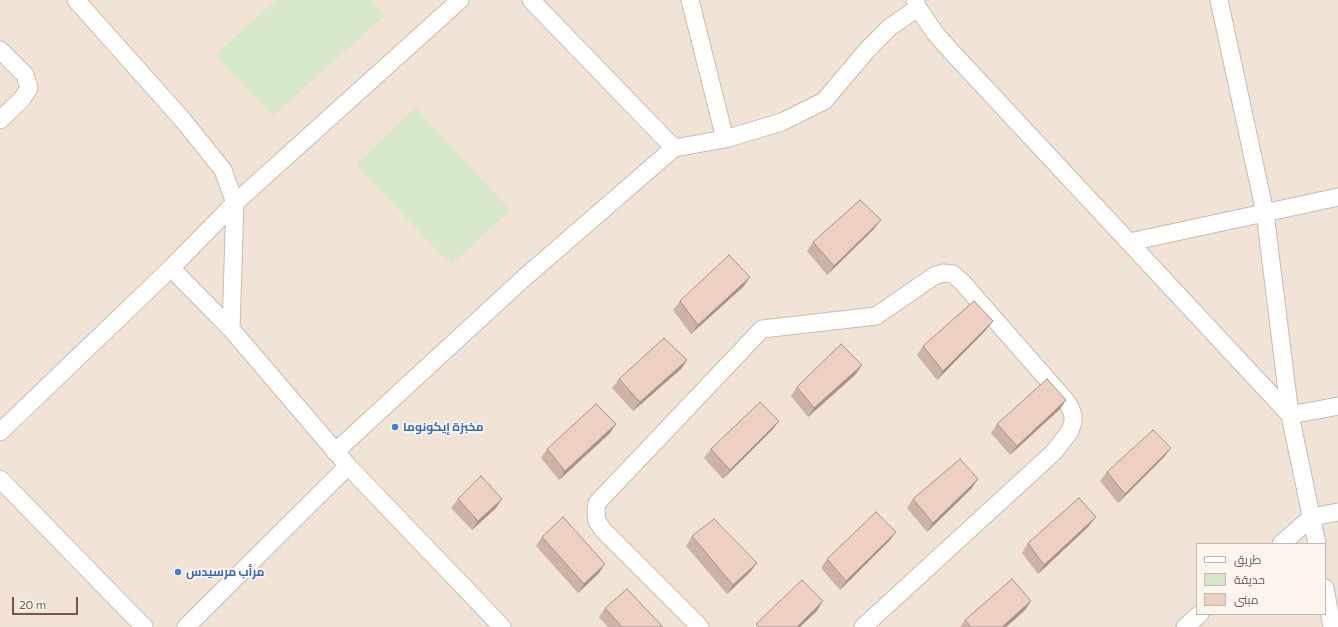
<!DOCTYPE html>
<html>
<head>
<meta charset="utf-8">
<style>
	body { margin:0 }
	#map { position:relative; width:1338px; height:627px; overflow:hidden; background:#fbf2e8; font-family:Commissioner,Cairo,sans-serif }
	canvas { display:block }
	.legend { position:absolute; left:1196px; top:543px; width:130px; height:72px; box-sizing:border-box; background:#fef6ee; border:1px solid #c6b7ae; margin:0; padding:5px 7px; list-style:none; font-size:12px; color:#73584e }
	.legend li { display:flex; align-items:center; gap:8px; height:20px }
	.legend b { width:20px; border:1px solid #c6b7ae }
	.scale { position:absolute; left:12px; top:597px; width:66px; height:18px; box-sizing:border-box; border:2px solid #73584e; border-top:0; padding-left:5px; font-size:12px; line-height:14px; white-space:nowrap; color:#73584e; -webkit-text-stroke:3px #fef6ee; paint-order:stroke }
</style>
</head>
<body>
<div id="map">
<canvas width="1338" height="627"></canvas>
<ul class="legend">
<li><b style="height:5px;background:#fff"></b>طريق</li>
<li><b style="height:11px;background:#d7e8c8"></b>حديقة</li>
<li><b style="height:11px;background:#eed0c2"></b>مبنى</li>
</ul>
<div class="scale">20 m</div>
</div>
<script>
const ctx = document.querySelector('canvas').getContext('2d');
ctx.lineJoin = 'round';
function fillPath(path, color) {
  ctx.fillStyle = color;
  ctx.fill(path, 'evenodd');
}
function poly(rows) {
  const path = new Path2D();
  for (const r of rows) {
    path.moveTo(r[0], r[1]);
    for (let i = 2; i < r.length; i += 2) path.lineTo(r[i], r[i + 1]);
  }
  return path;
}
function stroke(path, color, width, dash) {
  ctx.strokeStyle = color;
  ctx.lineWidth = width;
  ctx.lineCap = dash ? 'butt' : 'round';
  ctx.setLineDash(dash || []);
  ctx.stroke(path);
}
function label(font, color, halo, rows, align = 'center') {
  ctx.font = font + ' Commissioner,Cairo,sans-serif';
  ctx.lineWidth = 3.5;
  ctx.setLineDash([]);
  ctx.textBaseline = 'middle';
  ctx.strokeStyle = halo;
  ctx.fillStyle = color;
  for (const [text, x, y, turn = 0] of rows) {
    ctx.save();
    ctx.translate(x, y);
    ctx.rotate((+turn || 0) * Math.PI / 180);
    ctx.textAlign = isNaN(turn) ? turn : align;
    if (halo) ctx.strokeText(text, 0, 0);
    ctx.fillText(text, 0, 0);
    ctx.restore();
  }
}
fillPath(poly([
	[0,0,1338,0,1338,627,0,627],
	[1197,544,1325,544,1325,614,1197,614]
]), '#f2e3d7');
fillPath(poly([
	[276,0,371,0,385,15,273,116,215,55],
	[415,107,510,210,451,265,356,165]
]), '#d7e8c8');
const minor = poly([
	[76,0,182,119,223,170,235,203,231,329],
	[531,0,674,148,725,139,782,122,824,101,868,49,890,27,918,8],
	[690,0,725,139],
	[915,0,918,8,935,33,949,49,1290,415,1317,544],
	[1219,0,1265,213,1290,415,1338,406],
	[0,50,25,75,29,88,22,99,0,120],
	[1130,242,1338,197],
	[171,268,231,329,348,466,502,627],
	[0,432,171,268,235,203,460,0],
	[335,452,524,278,674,148],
	[0,479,144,627],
	[1281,544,1312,517,1338,512],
	[1325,588,1332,627],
	[186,627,348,466],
	[700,627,603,530,597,521,596,510,597,503,762,329,876,316,934,276,943,273,953,274,962,282,1067,402,1071,409,1073,416,1073,422,1070,431,1054,452,863,627],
	[1185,627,1200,614]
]);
stroke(minor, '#ccb9af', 19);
stroke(minor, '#fff', 17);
fillPath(poly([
	[874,229,827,275,807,251,813,242],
	[744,286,691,334,673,310,680,301],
	[993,321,986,330,937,380,917,355,923,346],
	[687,360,681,369,633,411,612,388,619,379],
	[856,374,808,417,791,396,797,387],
	[1066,400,1060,409,1010,455,991,433,997,424],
	[779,421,772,430,723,479,704,458,711,449],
	[616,424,610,433,559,480,541,458,547,449],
	[1171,448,1164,457,1118,503,1100,481,1107,472],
	[972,488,927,532,907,508,913,499],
	[458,499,496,508,472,530,451,508],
	[1089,526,1038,574,1022,553,1028,543],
	[896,532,889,541,840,590,821,568,827,559],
	[692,536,757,563,750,572,727,594,686,546],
	[542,537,599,573,578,593,536,546],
	[1031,601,1025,610,1006,627,960,627,965,620],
	[605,608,663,627,608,627,599,617]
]), '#cdb3a7');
fillPath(poly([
	[881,220,874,229,827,275,834,266],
	[750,277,744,286,691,334,698,325],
	[993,321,986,330,937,380,943,371],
	[687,360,681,369,633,411,640,402],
	[862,365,856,374,808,417,814,408],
	[1066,400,1060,409,1010,455,1017,446],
	[779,421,772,430,723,479,730,470],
	[616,424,610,433,559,480,565,471],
	[1171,448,1164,457,1118,503,1125,494],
	[978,479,972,488,927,532,933,523],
	[502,499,496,508,472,530,478,521],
	[1096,517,1089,526,1038,574,1044,565],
	[896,532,889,541,840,590,846,581],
	[757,563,750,572,727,594,733,585],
	[605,564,599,573,578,593,584,584],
	[823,601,817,611,800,627,797,627],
	[1031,601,1025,610,1006,627,1002,627]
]), '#a79288');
const building = poly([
	[860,200,881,220,834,266,813,242,860,200],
	[729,255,750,277,698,325,680,301,729,255],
	[974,301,993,321,943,371,923,346,974,301],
	[664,338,687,360,640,402,619,379,664,338],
	[841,344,862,365,814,408,797,387,841,344],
	[1047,379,1066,400,1017,446,997,424,1047,379],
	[760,402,779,421,730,470,711,449,760,402],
	[596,404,616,424,565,471,547,449,596,404],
	[1153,430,1171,448,1125,494,1107,472,1153,430],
	[960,459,978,479,933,523,913,499,960,459],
	[481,476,502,499,478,521,458,499,481,476],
	[1079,498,1096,517,1044,565,1028,543,1079,498],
	[876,512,896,532,846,581,827,559,876,512],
	[563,517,605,564,584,584,542,537,563,517],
	[714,519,757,563,733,585,692,536,714,519],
	[1012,579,1031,601,1002,627,971,627,965,620,1012,579],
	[802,580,823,601,797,627,759,627,756,624,802,580],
	[627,589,663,627,622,627,605,608,627,589]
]);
fillPath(building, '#eed0c2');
stroke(building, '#a79288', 1);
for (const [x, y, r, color] of [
	[395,427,4,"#3f7fe0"],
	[178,572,4,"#3f7fe0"]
]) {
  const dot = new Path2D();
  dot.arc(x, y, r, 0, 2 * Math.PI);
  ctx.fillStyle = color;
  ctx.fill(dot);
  stroke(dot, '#fef6ee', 1.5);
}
label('bold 12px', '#366cbe', '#fef6ee', [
	["مخبزة إيكونوما",403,427],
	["مرأب مرسيدس",186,572]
], 'left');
</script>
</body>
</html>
